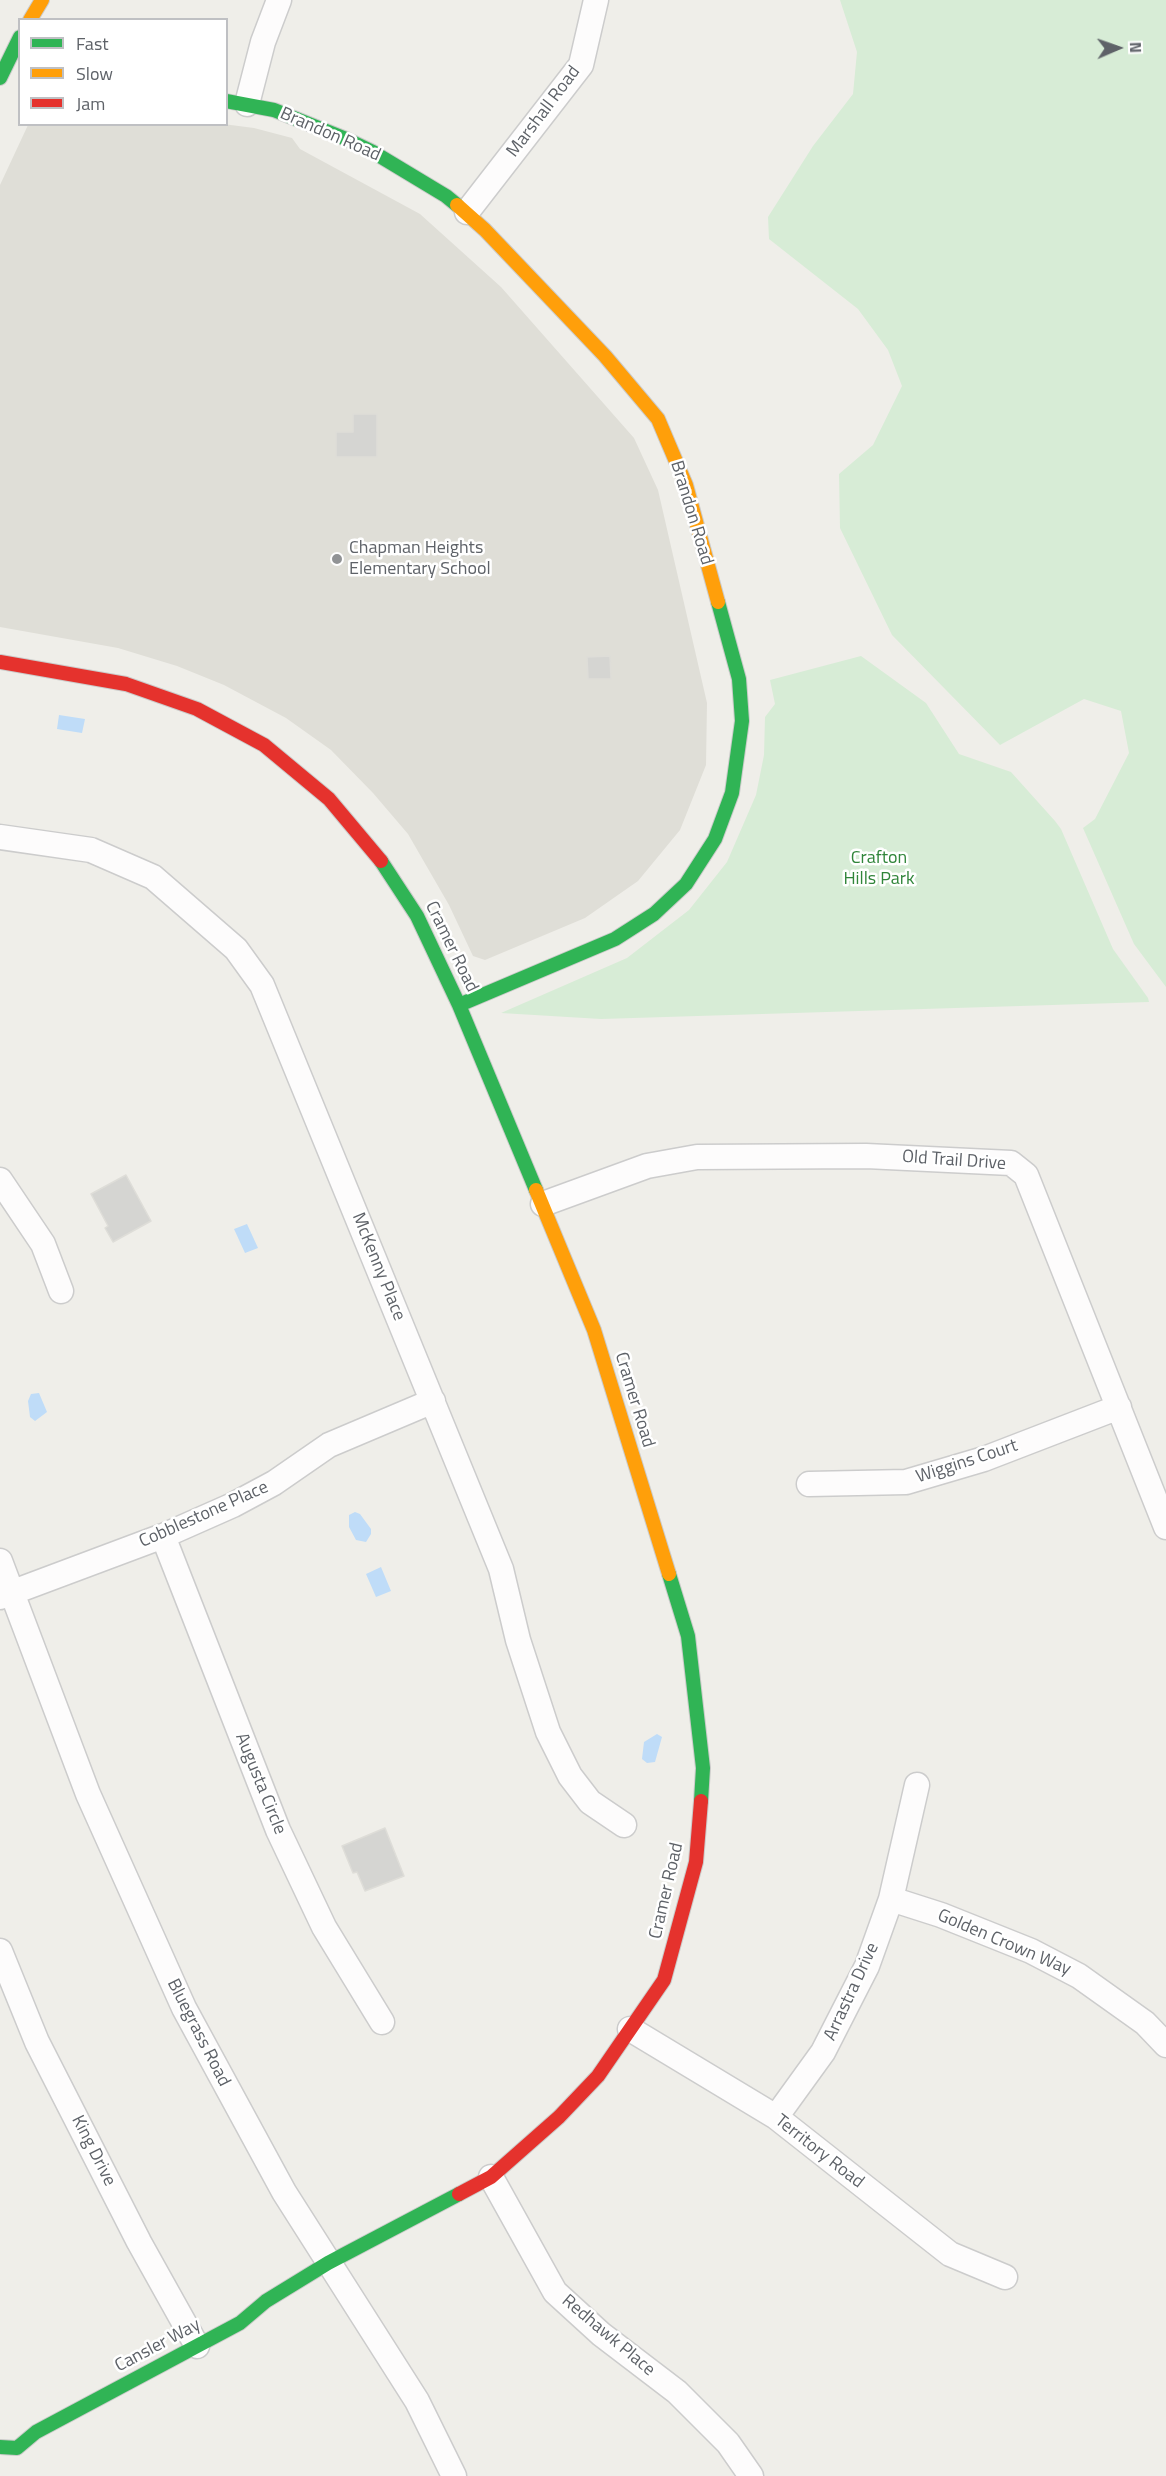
<!DOCTYPE html>
<html>
<head>
<meta charset="utf-8">
<style>
	body { margin:0 }
	#map { position:relative; width:1166px; height:2476px; overflow:hidden; background:#efeee9; font-family:"Titillium Web",sans-serif }
	canvas { display:block }
	.legend { position:absolute; left:18px; top:18px; width:210px; height:108px; box-sizing:border-box; background:#fff; border:2px solid #bfc0c3; margin:0; padding:8px 10px; list-style:none; font-size:18px; color:#5e6268 }
	.legend li { display:flex; align-items:center; gap:12px; height:30px }
	.legend b { width:30px; border:2px solid #bfc0c3 }
	.north { position:absolute; left:1088px; top:18px; width:60px; height:60px; -webkit-text-stroke:4px #fff; paint-order:stroke; rotate:88deg; font-size:16px; font-weight:700; line-height:24px; text-align:center; color:#5e6268 }
	.north::after { content:''; display:block; margin:auto; width:21px; height:27px; background:#5e6268; clip-path:polygon(50% 0,100% 100%,50% 72%,0 100%) }
</style>
</head>
<body>
<div id="map">
<canvas width="1166" height="2476"></canvas>
<ul class="legend">
<li><b style="height:8px;background:#30b455"></b>Fast</li>
<li><b style="height:8px;background:#ff9f0a"></b>Slow</li>
<li><b style="height:8px;background:#e5322d"></b>Jam</li>
</ul>
<div class="north">N</div>
</div>
<script>
const ctx = document.querySelector('canvas').getContext('2d');
ctx.lineJoin = 'round';
function fillPath(path, color) {
  ctx.fillStyle = color;
  ctx.fill(path, 'evenodd');
}
function poly(rows) {
  const path = new Path2D();
  for (const r of rows) {
    path.moveTo(r[0], r[1]);
    for (let i = 2; i < r.length; i += 2) path.lineTo(r[i], r[i + 1]);
  }
  return path;
}
function stroke(path, color, width, dash) {
  ctx.strokeStyle = color;
  ctx.lineWidth = width;
  ctx.lineCap = dash ? 'butt' : 'round';
  ctx.setLineDash(dash || []);
  ctx.stroke(path);
}
function label(font, color, halo, rows, align = 'center') {
  ctx.font = font + ' "Titillium Web",sans-serif';
  ctx.lineWidth = 5;
  ctx.setLineDash([]);
  ctx.textBaseline = 'middle';
  ctx.strokeStyle = halo;
  ctx.fillStyle = color;
  for (const [text, x, y, turn = 0] of rows) {
    ctx.save();
    ctx.translate(x, y);
    ctx.rotate((+turn || 0) * Math.PI / 180);
    ctx.textAlign = isNaN(turn) ? turn : align;
    if (halo) ctx.strokeText(text, 0, 0);
    ctx.fillText(text, 0, 0);
    ctx.restore();
  }
}
fillPath(poly([
	[223,124,254,128,292,138,300,149,420,214,501,287,634,438,658,490,707,703,706,765,680,830,638,881,585,918,485,960,473,956,449,905,408,834,373,793,331,750,286,718,224,685,177,666,118,648,0,627,0,185,28,125]
]), '#dfded7');
fillPath(poly([
	[840,0,1166,0,1166,987,1134,944,1083,828,1095,819,1129,753,1121,711,1084,699,1000,745,892,635,840,528,839,474,873,445,902,386,888,350,858,309,769,239,768,217,813,146,853,94,857,52],
	[861,656,926,703,959,754,1011,772,1055,821,1061,829,1113,949,1148,998,1149,1002,601,1019,501,1013,627,958,689,910,727,862,756,795,764,755,765,717,775,704,770,680]
]), '#d7ecd6');
fillPath(poly([
	[59,715,85,719,82,733,57,729],
	[247,1224,258,1248,245,1253,234,1229],
	[39,1393,47,1412,35,1421,30,1417,28,1401,31,1394],
	[355,1512,360,1514,371,1529,371,1534,366,1542,356,1540,349,1527,349,1515],
	[381,1567,391,1591,376,1597,366,1574],
	[657,1734,662,1737,655,1762,647,1763,642,1759,644,1742]
]), '#bfdcf8');
const building = poly([
	[353,414,377,414,377,457,336,457,336,432,353,432,353,414],
	[610,656,611,679,588,679,587,657,610,656],
	[126,1175,151,1221,113,1242,105,1228,108,1226,91,1194,126,1175],
	[385,1828,404,1876,365,1891,357,1872,353,1873,342,1846,385,1828]
]);
fillPath(building, '#d5d5d2');
stroke(building, '#deddd8', 1.5);
const street = poly([
	[247,104,263,42,279,0],
	[467,212,581,65,596,0],
	[0,837,91,850,153,877,236,949,262,985,501,1569,518,1640,548,1732,570,1776,590,1802,624,1825],
	[0,1180,43,1244,61,1291],
	[543,1204,647,1166,697,1157,866,1156,1011,1163,1026,1175,1166,1527],
	[809,1484,906,1482,984,1459,1119,1407],
	[163,1536,278,1830,324,1927,382,2022],
	[0,1561,88,1794,184,2008,284,2192,417,2401,454,2476],
	[0,1597,163,1536,233,1505,274,1483,329,1445,433,1401],
	[891,1899,941,1915,1031,1951,1079,1976,1145,2023,1166,2045],
	[0,1951,37,2042,139,2242,197,2346],
	[630,2029,776,2117,950,2254,1005,2277],
	[776,2117,823,2052,867,1966,891,1899,917,1785],
	[491,2177,555,2292,601,2334,677,2392,728,2443,751,2476]
]);
const fast = poly([
	[0,78,20,37],
	[226,101,274,110,346,139,373,152,446,196,457,205],
	[381,861,417,916,459,1005,536,1190],
	[459,1005,615,939,654,914,686,884,715,839,732,793,742,721,739,679,718,602],
	[669,1574,688,1636,703,1768,701,1801],
	[0,2447,17,2448,36,2432,240,2323,266,2301,328,2263,459,2194]
]);
const slow = poly([
	[30,20,42,0],
	[457,205,485,230,605,356,658,419,686,485,718,602],
	[536,1190,594,1330,669,1574]
]);
const jam = poly([
	[0,662,126,684,197,709,264,745,329,799,381,861],
	[459,2194,491,2177,559,2117,598,2076,664,1980,696,1862,701,1801]
]);
stroke(street, '#ccc', 27);
stroke(fast, '#cbcbca', 16);
stroke(slow, '#cbcbca', 16);
stroke(jam, '#cbcbca', 16);
stroke(street, '#fdfcfc', 24);
stroke(fast, '#30b455', 14);
stroke(slow, '#ff9f0a', 14);
stroke(jam, '#e5322d', 14);
for (const [x, y, r, color] of [
	[337,559,6,"#919395"]
]) {
  const dot = new Path2D();
  dot.arc(x, y, r, 0, 2 * Math.PI);
  ctx.fillStyle = color;
  ctx.fill(dot);
  stroke(dot, '#fff', 2);
}
label('18px', '#5e6268', '#fff', [
	["Marshall Road",544,112,-53],
	["Brandon Road",330,135,24],
	["Brandon Road",691,513,73],
	["Cramer Road",451,947,64],
	["Old Trail Drive",954,1161,4],
	["McKenny Place",378,1267,68],
	["Cramer Road",634,1400,73],
	["Wiggins Court",967,1462,-18],
	["Cobblestone Place",204,1515,-24],
	["Augusta Circle",260,1784,68],
	["Cramer Road",667,1891,-77],
	["Golden Crown Way",1004,1943,23],
	["Arrastra Drive",852,1992,-65],
	["Bluegrass Road",198,2033,63],
	["King Drive",93,2151,63],
	["Territory Road",819,2152,38],
	["Redhawk Place",608,2336,40],
	["Cansler Way",158,2346,-28]
]);
label('18px', '#5e6268', '#fff', [
	["Chapman Heights",349,549],
	["Elementary School",349,570]
], 'left');
label('18px', '#30853a', '#fff', [
	["Crafton",879,859],
	["Hills Park",879,880]
]);
</script>
</body>
</html>
